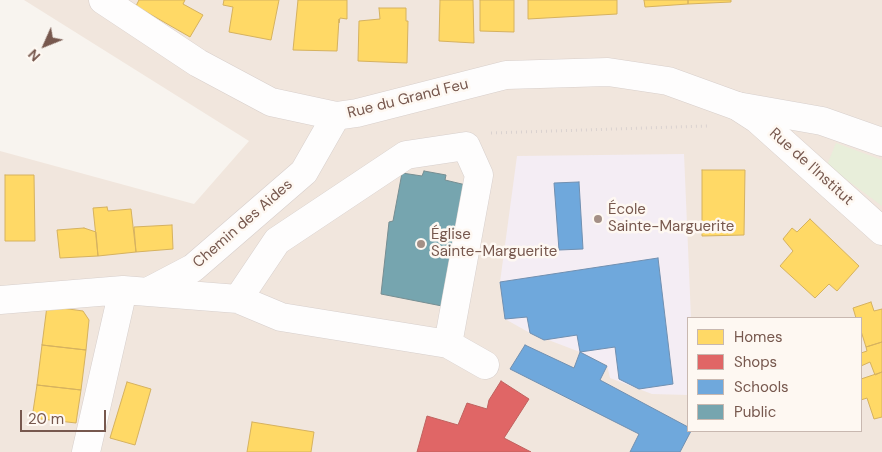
<!DOCTYPE html>
<html>
<head>
<meta charset="utf-8">
<style>
	body { margin:0 }
	#map { position:relative; width:882px; height:452px; overflow:hidden; background:#f8f4ef; font-family:"DM Sans",sans-serif }
	canvas { display:block }
	.legend { position:absolute; left:687px; top:317px; width:175px; height:115px; box-sizing:border-box; background:#fef8f2; border:1px solid #c8b8b0; margin:0; padding:6px 9px; list-style:none; font-size:15px; color:#77584e }
	.legend li { display:flex; align-items:center; gap:10px; height:25px }
	.legend b { width:25px; border:1px solid #c8b8b0 }
	.north { position:absolute; left:20px; top:20px; width:50px; height:50px; -webkit-text-stroke:4px #fef8f2; paint-order:stroke; rotate:226deg; font-size:14px; font-weight:700; line-height:20px; text-align:center; color:#77584e }
	.north::after { content:''; display:block; margin:auto; width:18px; height:22px; background:#77584e; clip-path:polygon(50% 0,100% 100%,50% 72%,0 100%) }
	.scale { position:absolute; left:20px; top:410px; width:86px; height:22px; box-sizing:border-box; border:2px solid #77584e; border-top:0; padding-left:6px; font-size:15px; line-height:18px; white-space:nowrap; color:#77584e; -webkit-text-stroke:4px #fef8f2; paint-order:stroke }
</style>
</head>
<body>
<div id="map">
<canvas width="882" height="452"></canvas>
<ul class="legend">
<li><b style="height:14px;background:#ffd966"></b>Homes</li>
<li><b style="height:14px;background:#e06666"></b>Shops</li>
<li><b style="height:14px;background:#6fa8dc"></b>Schools</li>
<li><b style="height:14px;background:#76a5af"></b>Public</li>
</ul>
<div class="north">N</div>
<div class="scale">20 m</div>
</div>
<script>
const ctx = document.querySelector('canvas').getContext('2d');
ctx.lineJoin = 'round';
function fillPath(path, color) {
  ctx.fillStyle = color;
  ctx.fill(path, 'evenodd');
}
function poly(rows) {
  const path = new Path2D();
  for (const r of rows) {
    path.moveTo(r[0], r[1]);
    for (let i = 2; i < r.length; i += 2) path.lineTo(r[i], r[i + 1]);
  }
  return path;
}
function stroke(path, color, width, dash) {
  ctx.strokeStyle = color;
  ctx.lineWidth = width;
  ctx.lineCap = dash ? 'butt' : 'round';
  ctx.setLineDash(dash || []);
  ctx.stroke(path);
}
function label(font, color, halo, rows, align = 'center') {
  ctx.font = font + ' "DM Sans",sans-serif';
  ctx.lineWidth = 5;
  ctx.setLineDash([]);
  ctx.textBaseline = 'middle';
  ctx.strokeStyle = halo;
  ctx.fillStyle = color;
  for (const [text, x, y, turn = 0] of rows) {
    ctx.save();
    ctx.translate(x, y);
    ctx.rotate((+turn || 0) * Math.PI / 180);
    ctx.textAlign = isNaN(turn) ? turn : align;
    if (halo) ctx.strokeText(text, 0, 0);
    ctx.fillText(text, 0, 0);
    ctx.restore();
  }
}
fillPath(poly([
	[24,0,882,0,882,452,0,452,0,151,194,204,249,141],
	[688,318,861,318,861,431,688,431]
]), '#f1e6dd');
fillPath(poly([
	[684,154,691,318,688,318,688,395,652,394,610,378,607,365,580,352,530,333,505,319,500,282,517,156]
]), '#f4edf4');
fillPath(poly([
	[836,143,882,160,882,206,827,165]
]), '#e8eeda');
const homes = poly([
	[139,0,185,0,183,4,203,15,190,37,136,6,139,0],
	[224,0,279,0,271,40,229,32,233,7,223,5,224,0],
	[298,0,347,0,347,19,340,18,339,23,339,19,337,51,293,50,298,0],
	[440,0,473,0,474,43,439,41,440,0],
	[480,0,514,0,514,32,480,31,480,0],
	[528,0,617,0,617,14,528,19,528,0],
	[644,0,688,0,688,4,645,7,644,0],
	[688,0,731,0,731,2,688,4,688,0],
	[379,8,406,8,406,21,408,21,407,63,358,61,359,21,380,19,379,8],
	[702,170,745,170,744,235,702,236,702,170],
	[5,175,34,175,35,241,5,241,5,175],
	[107,207,108,211,131,209,136,252,98,256,93,208,107,207],
	[810,219,859,266,837,291,829,284,815,298,780,266,793,251,783,239,792,228,797,232,810,219],
	[172,225,173,249,136,252,134,227,172,225],
	[84,228,96,232,98,256,60,258,57,230,84,228],
	[871,302,874,311,882,309,882,342,866,347,861,331,861,318,856,318,853,308,871,302],
	[47,306,83,311,89,320,86,350,42,345,47,306],
	[882,342,882,372,875,375,870,362,861,366,861,353,867,351,866,347,882,342],
	[42,345,86,350,81,390,37,385,42,345],
	[882,372,882,417,874,419,867,398,861,400,861,379,882,372],
	[127,382,151,389,135,445,110,438,127,382],
	[37,385,81,390,76,423,32,418,37,385],
	[252,422,314,432,311,452,247,452,252,422]
]);
fillPath(homes, '#ffd966');
stroke(homes, '#d6b25f', 1);
const shops = poly([
	[501,381,529,399,504,438,531,452,417,452,427,416,458,425,467,403,487,409,489,400,501,381]
]);
fillPath(shops, '#e06666');
stroke(shops, '#c0625f', 1);
const schools = poly([
	[579,182,583,249,559,250,554,183,579,182],
	[658,258,673,384,639,389,619,379,615,347,580,352,577,335,544,340,530,333,527,317,505,319,500,282,658,258],
	[525,345,574,368,580,352,607,366,600,380,688,427,688,431,691,431,680,452,630,452,639,434,510,369,525,345]
]);
fillPath(schools, '#6fa8dc');
stroke(schools, '#7190b1', 1);
const public = poly([
	[424,171,446,175,445,180,466,185,442,306,381,294,389,222,393,221,402,173,422,176,424,171]
]);
fillPath(public, '#76a5af');
stroke(public, '#768e92', 1);
const street = poly([
	[737,106,822,121,882,142],
	[151,290,193,268,304,172,336,116],
	[238,299,277,241,406,155,466,146,479,175,448,344],
	[0,300,123,290,238,299,281,317,448,344,485,365],
	[86,452,123,290]
]);
const secondary = poly([
	[103,0,198,63,271,102,336,116,357,113,506,75,608,72,668,81,737,106,757,119,882,231]
]);
stroke(street, '#d7cfcc', 29);
stroke(secondary, '#d8cfcb', 29);
stroke(poly([
	[491,133,707,126]
]), '#dad2d0', 3, [1, 4]);
stroke(street, '#fefdfd', 28);
stroke(secondary, '#fefdfd', 28);
for (const [x, y, r, color] of [
	[598,219,5,"#a48f86"],
	[421,244,5,"#a48f86"]
]) {
  const dot = new Path2D();
  dot.arc(x, y, r, 0, 2 * Math.PI);
  ctx.fillStyle = color;
  ctx.fill(dot);
  stroke(dot, '#fef8f2', 2);
}
label('15px', '#77584e', '#fef8f2', [
	["Rue du Grand Feu",408,99,-14],
	["Rue de l'Institut",811,167,42],
	["Chemin des Aides",243,224,-41]
]);
label('15px', '#77584e', '#fef8f2', [
	["École",608,210],
	["Sainte-Marguerite",608,227],
	["Église",431,235],
	["Sainte-Marguerite",431,252]
], 'left');
</script>
</body>
</html>
